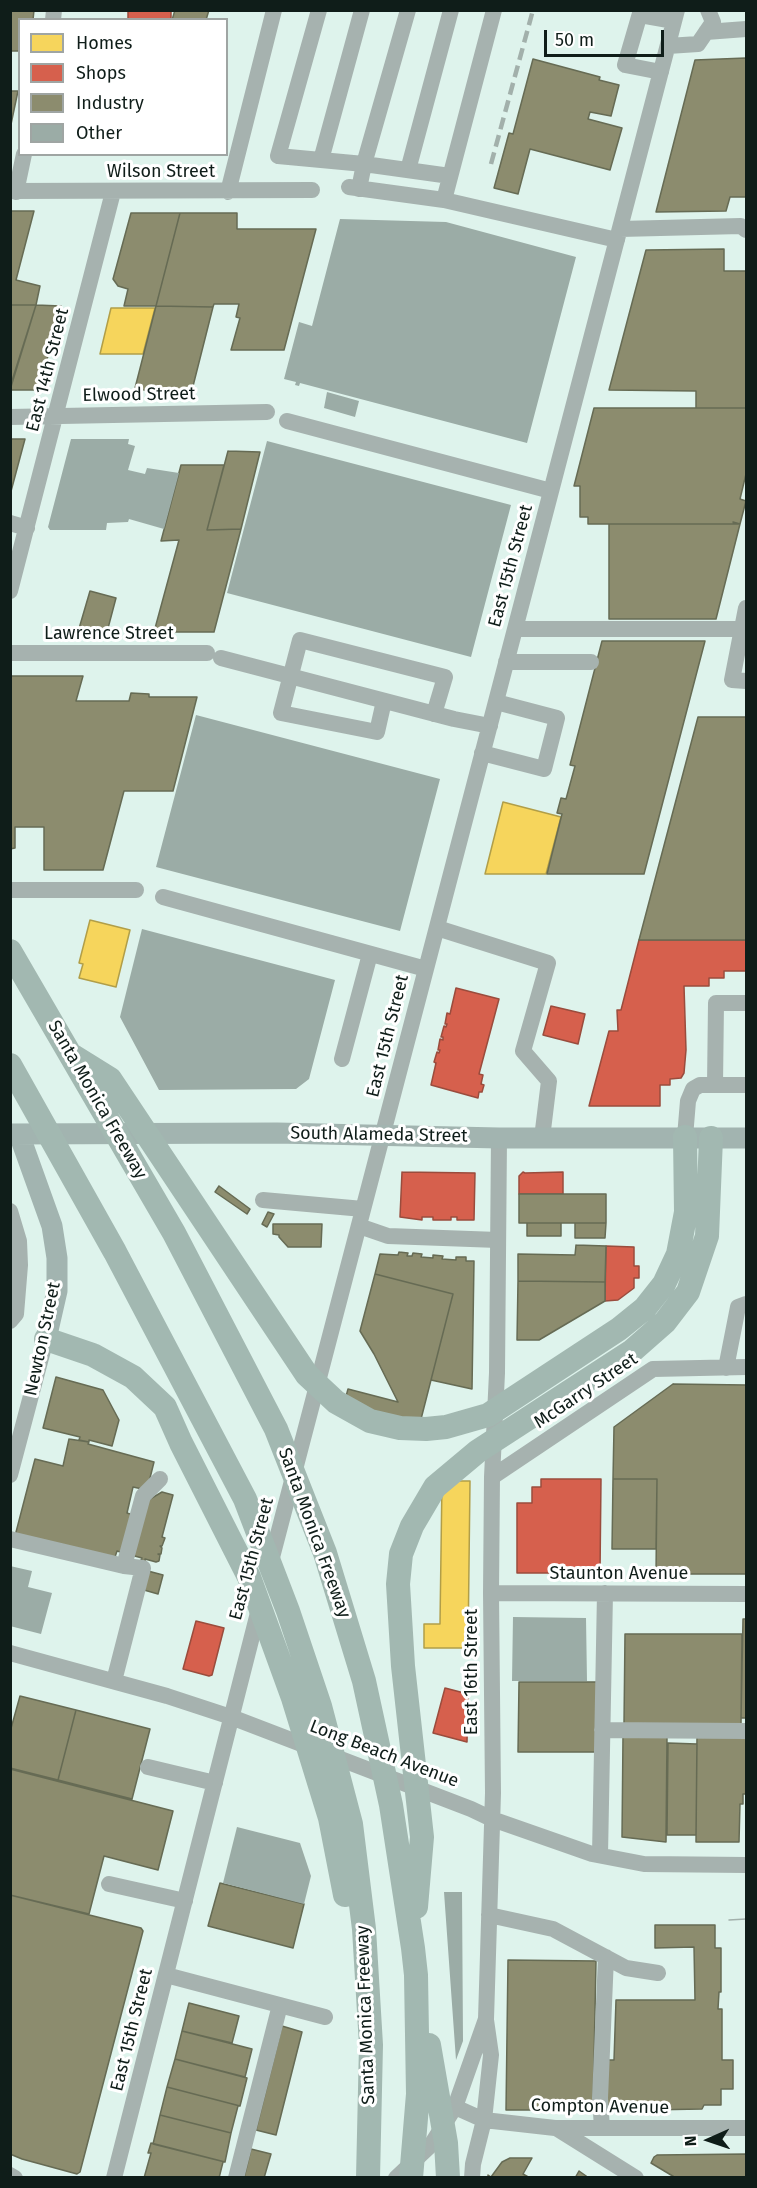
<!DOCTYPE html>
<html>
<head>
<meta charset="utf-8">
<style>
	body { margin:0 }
	#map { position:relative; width:757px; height:2188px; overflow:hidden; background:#def3ec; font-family:"Fira Sans",sans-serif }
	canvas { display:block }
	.frame { position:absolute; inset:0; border:12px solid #0f1d19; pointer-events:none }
	.legend { position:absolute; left:18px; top:18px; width:210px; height:138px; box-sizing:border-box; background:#fff; border:2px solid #9fa5a3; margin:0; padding:8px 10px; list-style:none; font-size:18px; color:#0f1d19 }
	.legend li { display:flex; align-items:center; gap:12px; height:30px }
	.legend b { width:30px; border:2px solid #9fa5a3 }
	.north { position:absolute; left:679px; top:2110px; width:60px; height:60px; -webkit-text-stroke:4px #fff; paint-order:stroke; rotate:267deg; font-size:16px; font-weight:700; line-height:24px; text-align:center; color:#0f1d19 }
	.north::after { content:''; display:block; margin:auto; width:21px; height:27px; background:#0f1d19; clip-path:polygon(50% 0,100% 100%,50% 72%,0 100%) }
	.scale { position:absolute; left:544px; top:30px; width:120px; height:27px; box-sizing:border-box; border:3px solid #0f1d19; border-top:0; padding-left:8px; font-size:18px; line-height:21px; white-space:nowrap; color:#0f1d19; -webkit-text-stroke:4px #fff; paint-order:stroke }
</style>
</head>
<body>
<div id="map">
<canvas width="757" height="2188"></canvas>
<div class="frame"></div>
<ul class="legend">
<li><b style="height:16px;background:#f6d55c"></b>Homes</li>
<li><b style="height:16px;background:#d6604d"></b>Shops</li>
<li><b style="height:16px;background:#8c8c6e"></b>Industry</li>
<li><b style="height:16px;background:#9baca6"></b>Other</li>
</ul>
<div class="north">N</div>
<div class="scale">50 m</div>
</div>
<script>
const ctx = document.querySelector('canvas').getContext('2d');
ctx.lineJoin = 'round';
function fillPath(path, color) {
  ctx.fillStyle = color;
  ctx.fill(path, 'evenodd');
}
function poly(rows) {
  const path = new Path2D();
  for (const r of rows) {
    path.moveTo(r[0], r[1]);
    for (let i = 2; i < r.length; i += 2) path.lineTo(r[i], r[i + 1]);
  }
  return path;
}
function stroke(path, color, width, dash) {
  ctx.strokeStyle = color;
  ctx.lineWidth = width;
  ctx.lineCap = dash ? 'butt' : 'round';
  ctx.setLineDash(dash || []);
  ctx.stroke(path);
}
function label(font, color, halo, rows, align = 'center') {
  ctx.font = font + ' "Fira Sans",sans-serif';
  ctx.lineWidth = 6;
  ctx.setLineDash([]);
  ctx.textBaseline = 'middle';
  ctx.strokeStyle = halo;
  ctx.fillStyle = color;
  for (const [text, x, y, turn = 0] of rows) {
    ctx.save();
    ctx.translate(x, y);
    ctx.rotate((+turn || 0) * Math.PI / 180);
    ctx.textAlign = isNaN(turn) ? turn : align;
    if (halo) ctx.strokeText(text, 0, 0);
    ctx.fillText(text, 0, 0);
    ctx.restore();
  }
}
const homes = poly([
	[111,308,155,308,143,354,100,354,111,308],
	[503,802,561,817,546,874,485,874,503,802],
	[90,920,130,930,116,987,79,978,83,964,79,963,90,920],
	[442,1481,470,1481,468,1648,424,1648,424,1624,440,1624,442,1481]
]);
fillPath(homes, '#f6d55c');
stroke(homes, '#b19e48', 1.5);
const shops = poly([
	[128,10,171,10,171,20,128,20,128,10],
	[639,940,746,940,746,971,724,971,724,978,709,978,709,986,684,986,686,1050,684,1073,681,1078,670,1079,670,1085,660,1085,660,1106,589,1106,609,1031,618,1031,617,1010,621,1010,639,940],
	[456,988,499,999,479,1074,483,1075,481,1084,484,1085,482,1092,479,1092,478,1098,431,1085,436,1063,434,1062,437,1052,439,1053,440,1050,438,1050,440,1039,443,1040,443,1037,441,1037,444,1026,446,1027,447,1024,445,1024,447,1013,450,1014,456,988],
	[551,1006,585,1014,578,1044,543,1035,551,1006],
	[402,1172,475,1173,474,1220,457,1220,457,1217,451,1217,451,1220,433,1220,433,1217,422,1217,422,1220,400,1217,402,1172],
	[523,1172,525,1173,563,1172,563,1194,519,1194,519,1176,523,1172],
	[606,1246,634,1247,634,1266,639,1266,639,1278,634,1278,634,1288,618,1300,605,1301,606,1246],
	[541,1479,601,1479,600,1573,517,1573,517,1503,532,1503,532,1487,541,1487,541,1479],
	[196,1621,224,1628,212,1675,209,1676,183,1669,196,1621],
	[445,1688,468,1694,467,1742,433,1733,445,1688]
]);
fillPath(shops, '#d6604d');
stroke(shops, '#9a4c3d', 1.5);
const industry = poly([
	[10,10,34,10,33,20,20,20,20,51,10,51,10,10],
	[175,10,209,10,206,20,172,20,175,10],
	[746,58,746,197,730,197,726,211,656,212,695,60,746,58],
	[533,59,600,77,599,80,619,85,611,116,590,112,588,119,622,128,610,170,530,149,518,194,494,188,509,133,513,134,533,59],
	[10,91,18,91,10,129,10,91],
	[10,211,34,211,16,280,40,286,36,305,10,305,10,211],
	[131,213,180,213,156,306,124,306,128,289,118,286,113,279,131,213],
	[180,213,237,213,237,229,316,229,284,350,231,350,240,318,236,317,239,304,214,304,213,307,156,306,180,213],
	[724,249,724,271,746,271,746,408,696,408,696,391,609,390,646,250,724,249],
	[10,305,36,305,10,387,10,305],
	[36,305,61,306,39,390,10,390,36,305],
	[156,306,213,307,191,394,162,394,135,388,156,306],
	[594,408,746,408,746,474,740,499,746,501,740,524,733,522,734,524,588,524,588,517,580,517,580,486,574,486,594,408],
	[10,439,25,439,10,495,10,439],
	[228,451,260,452,241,529,207,530,228,451],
	[181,465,224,465,207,530,241,529,214,632,154,632,179,540,161,541,181,465],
	[609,524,740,524,716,619,609,619,609,524],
	[90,591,116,598,107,632,78,632,90,591],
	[602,641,705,641,644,874,547,874,562,814,557,813,561,798,566,799,575,766,570,765,602,641],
	[10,676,83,676,76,701,129,701,131,693,149,694,149,697,197,697,173,791,124,791,103,870,44,870,44,827,15,827,15,848,10,849,10,676],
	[698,717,746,717,746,940,639,940,698,717],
	[219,1186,250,1209,247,1214,215,1192,219,1186],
	[519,1194,606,1194,606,1223,519,1223,519,1194],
	[268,1212,274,1214,267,1227,262,1224,268,1212],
	[527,1223,561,1223,561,1236,527,1236,527,1223],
	[575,1223,606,1223,605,1238,575,1238,575,1223],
	[273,1224,322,1224,321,1247,288,1247,279,1237,279,1235,273,1234,273,1224],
	[576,1245,606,1246,605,1282,518,1281,518,1254,575,1255,576,1245],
	[399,1252,408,1253,407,1256,412,1256,413,1253,422,1254,421,1257,433,1258,433,1255,443,1256,442,1259,456,1260,456,1257,466,1257,466,1261,474,1261,472,1389,431,1380,453,1294,375,1274,380,1254,398,1255,399,1252],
	[375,1274,453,1294,420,1423,344,1404,348,1389,398,1402,374,1354,360,1331,375,1274],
	[518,1281,605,1282,605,1301,539,1340,517,1340,518,1281],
	[56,1377,103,1390,119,1420,112,1446,89,1440,89,1442,79,1440,80,1437,43,1428,56,1377],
	[673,1384,746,1385,746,1574,656,1574,657,1479,613,1479,614,1427,673,1384],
	[69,1439,89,1442,88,1444,154,1462,147,1490,133,1487,127,1513,133,1515,124,1553,117,1551,115,1557,15,1536,35,1459,63,1466,69,1439],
	[613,1479,657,1479,656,1549,612,1549,613,1479],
	[162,1492,173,1495,162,1537,165,1538,162,1546,160,1546,162,1548,161,1554,158,1554,160,1555,159,1561,156,1562,145,1559,145,1561,141,1560,142,1558,131,1555,145,1502,162,1492],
	[148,1571,163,1575,158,1594,144,1590,148,1571],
	[743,1619,746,1619,746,1718,741,1718,743,1619],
	[625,1634,742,1634,741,1724,624,1724,625,1634],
	[519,1682,599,1682,598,1752,518,1752,519,1682],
	[20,1696,76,1710,58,1780,10,1768,10,1732,20,1696],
	[76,1710,150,1729,132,1799,58,1780,76,1710],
	[623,1736,667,1736,666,1842,622,1837,623,1736],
	[697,1736,746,1736,746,1794,743,1794,743,1804,740,1804,739,1842,696,1842,697,1736],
	[668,1743,697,1744,696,1835,667,1835,668,1743],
	[10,1769,173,1811,158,1870,104,1856,89,1914,10,1895,10,1769],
	[220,1883,304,1904,293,1948,208,1926,220,1883],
	[10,1895,141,1928,143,1931,80,2172,77,2174,22,2159,10,2154,10,1895],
	[655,1925,715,1925,715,1948,721,1948,721,1992,719,1992,718,2009,722,2009,722,2060,733,2060,733,2089,721,2089,721,2105,704,2105,702,2109,646,2110,624,2109,621,2105,604,2105,607,2060,614,2060,616,2000,695,2000,694,1947,655,1948,655,1925],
	[508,1960,596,1961,593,2110,506,2110,508,1960],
	[189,2003,239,2016,232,2043,182,2031,189,2003],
	[282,2026,302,2032,276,2135,256,2130,282,2026],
	[182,2031,252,2049,245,2077,175,2059,182,2031],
	[175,2059,247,2078,240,2106,167,2087,175,2059],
	[167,2087,240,2106,238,2106,231,2133,160,2115,167,2087],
	[160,2115,231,2133,225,2162,153,2144,160,2115],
	[151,2143,225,2162,223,2162,219,2178,144,2178,151,2153,148,2153,151,2143],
	[251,2149,271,2154,264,2178,244,2178,251,2149],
	[746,2154,746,2178,676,2178,651,2163,654,2157,657,2155,746,2154],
	[510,2158,532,2158,523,2174,530,2178,488,2178,488,2175,491,2177,502,2162,510,2158],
	[579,2171,589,2178,575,2178,579,2171]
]);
fillPath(industry, '#8c8c6e');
stroke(industry, '#666b54', 1.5);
fillPath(poly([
	[340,219,446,222,576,257,527,443,300,383,299,386,295,385,296,382,284,379,299,322,312,326],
	[327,392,359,401,355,417,324,408],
	[71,439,129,439,128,444,135,446,128,470,145,474,147,468,179,473,164,529,129,519,128,522,107,523,106,530,50,530,48,527],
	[267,441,511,505,471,657,227,593],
	[196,715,440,779,400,931,156,867],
	[142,929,335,980,309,1079,296,1089,159,1090,120,1017],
	[10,1566,32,1571,28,1587,52,1593,41,1634,10,1626],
	[513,1617,586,1618,587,1681,512,1681],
	[237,1827,300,1843,311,1876,304,1904,223,1883],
	[444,1892,462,1892,463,2041,456,2060]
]), '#9baca6');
stroke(poly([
	[319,10,278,156,364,164,359,189],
	[408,10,364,164,450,176],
	[641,10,625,65,661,72],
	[640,15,674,21],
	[53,20,54,10],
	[706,32,746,29],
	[668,46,698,44,713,22,708,10],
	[321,160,362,10],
	[408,170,451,10],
	[349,187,444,200,617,240],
	[10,191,312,190],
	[16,192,24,154],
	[228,192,274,10],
	[444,200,494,10],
	[620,229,741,226,746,230],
	[10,417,267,412],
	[287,421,551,491],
	[10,523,27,528],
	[10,591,113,192],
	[746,608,732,680,746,681],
	[515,629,741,629],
	[10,653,207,653],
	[221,658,454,719,490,726],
	[506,662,591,662],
	[384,701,377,732,281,713,300,640,445,677,434,714],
	[482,753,544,769,557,718,496,702],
	[10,890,136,890],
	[163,897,426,969],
	[437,928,548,963,523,1051,549,1081,542,1138],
	[342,1059,370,954],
	[715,1085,716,1003,746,1003],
	[685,1137,688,1101,693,1089,700,1085,746,1085],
	[263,1200,363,1209],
	[10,1211,19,1241,20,1265,16,1314,10,1321],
	[359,1226,388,1236,498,1240],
	[726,1368,738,1307,746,1304],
	[10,1475,46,1339],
	[492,1477,653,1369,746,1367],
	[10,1539,124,1566,143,1568,114,1681],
	[270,1565,677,10],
	[124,1566,143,1496,160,1479],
	[491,1593,746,1594],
	[10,1653,167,1696,231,1717,471,1809,492,1819,592,1854,644,1864,746,1865],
	[602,1730,746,1731],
	[148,1767,215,1783],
	[600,1855,605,1593],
	[109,1884,185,1901],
	[489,1915,553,1929,626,1968,658,1973],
	[166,1975,325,2017],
	[455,2107,484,2120,555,2128,746,2128],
	[556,2128,636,2178],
	[602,2128,600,2098,606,1957],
	[10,2175,15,2178],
	[114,2178,260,1605],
	[236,2178,280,2005],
	[396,2178,431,2145,455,2107,486,2019,493,1793,491,1593,492,1477,497,1373,499,1138],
	[472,2178,473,2164,484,2120,491,2055,486,2020]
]), '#a6b2af', 16);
stroke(poly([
	[10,1134,277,1133,499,1138,746,1138],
	[19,1134,52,1226,57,1258,57,1291,46,1339]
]), '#a2b4b0', 21);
stroke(poly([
	[10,951,174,1233,276,1429,325,1553,364,1681,391,1805,413,1948,416,1975,418,2094,411,2178],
	[73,1056,110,1079,307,1375,336,1402,370,1421,400,1428,426,1429,446,1427,488,1415,619,1329,645,1308,664,1284,678,1254,686,1212,685,1137],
	[10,1065,115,1252,245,1499,288,1611,320,1706,351,1824,364,1929,371,2045,368,2178],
	[46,1339,93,1355,133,1377,165,1407,181,1443,249,1577,293,1698,330,1818,345,1895],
	[416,1907,422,1837,403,1666,398,1584,401,1554,412,1526,435,1487,478,1451,632,1351,665,1322,688,1292,707,1236,711,1138],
	[429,2045,446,2143,448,2178]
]), '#a2b8b1', 24);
stroke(poly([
	[729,1920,746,1919]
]), '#a2b0ab', 1.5);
stroke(poly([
	[491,164,533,10]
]), '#a2b0ab', 4.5, [12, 6]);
label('18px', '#0f1d19', '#fff', [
	["Wilson Street",161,172],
	["East 14th Street",48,370,-76],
	["Elwood Street",139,395,-1],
	["East 15th Street",511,566,-75],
	["Lawrence Street",109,634],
	["East 15th Street",388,1036,-76],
	["Santa Monica Freeway",97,1100,60],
	["South Alameda Street",379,1135,1],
	["Newton Street",43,1339,-78],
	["McGarry Street",586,1391,-34],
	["Santa Monica Freeway",314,1533,70],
	["East 15th Street",252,1559,-75],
	["Staunton Avenue",619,1574],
	["East 16th Street",472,1672,-90],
	["Long Beach Avenue",384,1754,21],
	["Santa Monica Freeway",366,2015,-92],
	["East 15th Street",132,2030,-76],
	["Compton Avenue",600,2107,1]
]);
</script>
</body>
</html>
